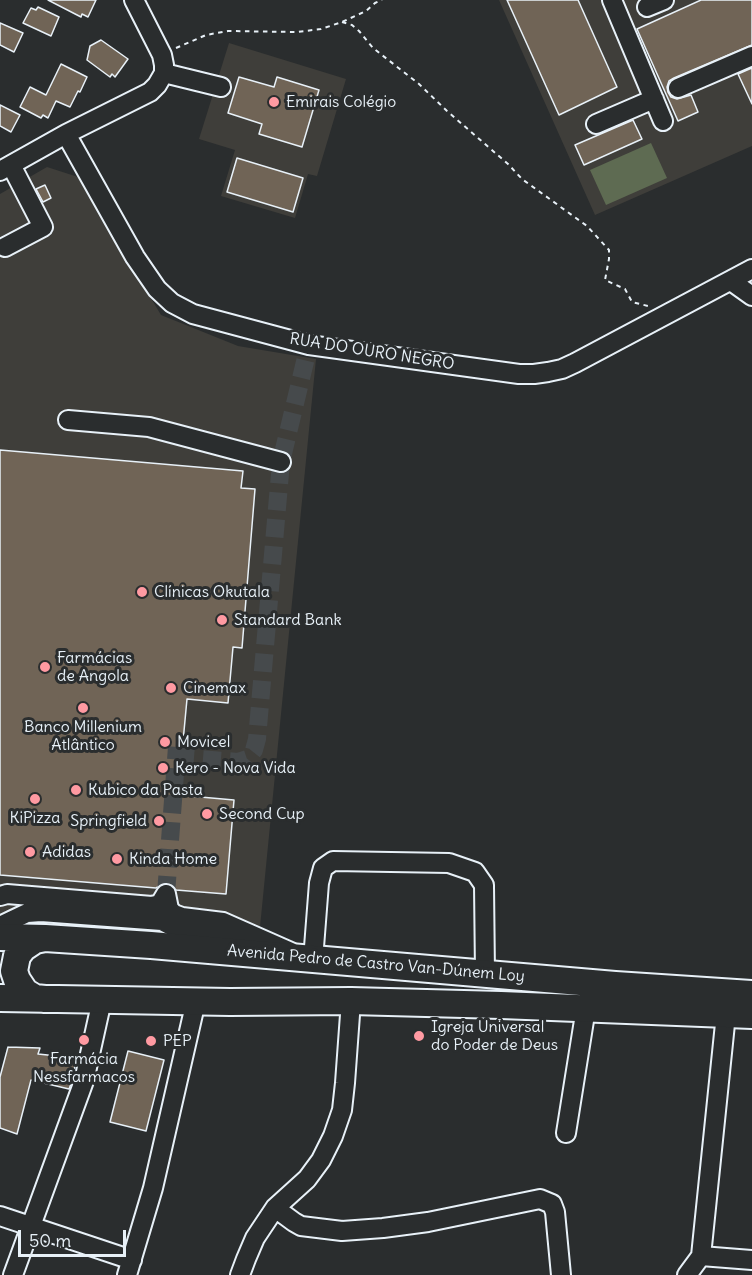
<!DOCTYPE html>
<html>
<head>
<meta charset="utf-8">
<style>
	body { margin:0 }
	#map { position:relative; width:752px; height:1275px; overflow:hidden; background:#2a2d2e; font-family:Delius,sans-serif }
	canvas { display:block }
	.scale { position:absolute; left:18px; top:1230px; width:108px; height:27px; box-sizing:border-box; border:3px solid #e8f1f8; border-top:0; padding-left:8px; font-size:18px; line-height:21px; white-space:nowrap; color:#e8f1f8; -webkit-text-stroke:4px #2a2d2e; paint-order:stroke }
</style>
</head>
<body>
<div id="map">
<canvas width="752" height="1275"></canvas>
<div class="scale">50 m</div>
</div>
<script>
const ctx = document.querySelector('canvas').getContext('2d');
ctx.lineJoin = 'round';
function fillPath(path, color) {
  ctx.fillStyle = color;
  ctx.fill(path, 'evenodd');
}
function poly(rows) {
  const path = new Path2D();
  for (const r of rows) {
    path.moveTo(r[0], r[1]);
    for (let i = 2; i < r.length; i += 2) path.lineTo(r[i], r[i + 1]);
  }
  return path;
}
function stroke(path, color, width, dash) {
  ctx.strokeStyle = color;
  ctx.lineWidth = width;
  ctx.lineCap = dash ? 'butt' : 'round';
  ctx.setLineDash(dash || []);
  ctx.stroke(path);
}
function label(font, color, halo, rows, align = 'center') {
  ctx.font = font + ' Delius,sans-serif';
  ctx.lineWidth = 6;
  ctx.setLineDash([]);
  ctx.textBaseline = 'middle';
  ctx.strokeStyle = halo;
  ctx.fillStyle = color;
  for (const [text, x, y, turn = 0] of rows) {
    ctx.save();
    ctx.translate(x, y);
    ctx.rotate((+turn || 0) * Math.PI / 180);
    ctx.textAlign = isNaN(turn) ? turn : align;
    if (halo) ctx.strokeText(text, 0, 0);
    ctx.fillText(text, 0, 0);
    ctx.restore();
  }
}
fillPath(poly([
	[499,0,752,0,752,146,595,215],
	[229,43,346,79,317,176,308,174,295,218,221,196,235,150,199,139],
	[47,167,78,177,161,315,238,346,316,359,260,927,0,919,0,194]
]), '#3f3e3a');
fillPath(poly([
	[651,143,667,178,606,205,590,170]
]), '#5e6b52');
const building = poly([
	[48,0,96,0,88,17,82,14,81,17,48,0],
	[507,0,578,0,617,87,559,115,507,0],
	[701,0,752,0,752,45,674,78,669,81,667,87,668,92,671,97,677,99,691,95,698,112,678,121,637,29,701,0],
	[38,7,59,17,51,36,23,23,31,8,36,10,38,7],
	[0,23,23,33,14,52,0,45,0,23],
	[101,40,128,59,115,77,112,74,110,77,87,60,90,46,101,40],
	[61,64,87,77,80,92,78,91,70,107,56,101,48,118,43,115,41,118,20,107,30,87,46,95,61,64],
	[752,68,752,104,738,74,752,68],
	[239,77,274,87,277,77,319,90,302,147,259,134,262,124,228,113,239,77],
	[0,105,20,115,11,132,0,126,0,105],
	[633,120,642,139,584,165,575,145,633,120],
	[237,158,303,178,293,212,227,192,237,158],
	[45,185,51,198,43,202,36,189,45,185],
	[0,450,243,471,241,488,255,489,242,648,233,647,228,703,187,699,178,795,234,800,226,894,176,890,172,885,167,883,161,884,156,888,0,875,0,450],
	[8,1047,40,1048,38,1054,76,1058,73,1079,69,1089,31,1080,17,1134,0,1128,0,1077,8,1047],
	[128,1051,164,1060,146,1131,110,1122,128,1051]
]);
fillPath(building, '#706456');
stroke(building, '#e8f1f8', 1.5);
stroke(poly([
	[176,757,238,762,247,759,254,750,257,739,281,462,309,345],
	[166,894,177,747]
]), '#464a4c', 18, [18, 9]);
const minor = poly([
	[612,0,663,121],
	[647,7,664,0],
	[164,73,221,87],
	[678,88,752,56],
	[596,124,654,99],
	[66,134,135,257,157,289,172,303,193,314,309,345,519,374,534,374,548,372,562,369,575,363,752,269],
	[0,171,66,134,150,92,157,85,164,73,164,65,162,55,134,0],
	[5,247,43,227,11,165],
	[731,281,752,296],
	[68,420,149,427,281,462],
	[166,894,169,909,174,914,182,917,223,922,291,952],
	[0,896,7,894,19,895,152,906,160,904,166,894],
	[0,926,27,913,41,912,162,921,177,929,217,937,245,947],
	[313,960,319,883,323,868,333,861,449,863,475,872,484,885,485,974],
	[566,1133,586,1008],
	[275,1208,294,1222,301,1226,342,1231,383,1228,428,1222,540,1199,552,1204,555,1212,561,1275],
	[0,1216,132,1260],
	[701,1256,752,1260],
	[13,1275,84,1081,102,1000],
	[127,1275,153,1188,196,1001],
	[240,1275,246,1259,255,1238,275,1208,307,1179,321,1160,333,1136,342,1110,345,1083,351,1001],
	[687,1275,701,1256,726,1014]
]);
const highway = poly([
	[0,937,45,938,151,945,615,985,752,994],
	[0,998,230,1002,351,1001,501,1005,752,1015],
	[45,999,35,998,25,992,17,980,14,971,17,956,23,948,35,940,45,938]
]);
stroke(minor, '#e8f1f8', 22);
stroke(highway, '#e8f1f8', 30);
stroke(poly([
	[342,22,352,25,359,31,373,48,419,84,447,111,508,164,522,179,587,226,609,250,609,259,605,280,625,289,632,302,648,306],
	[176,48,206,35,228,31,297,32,321,29,342,22,366,11,375,3,382,0]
]), '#e8f1f8', 2, [4.5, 4.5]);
stroke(minor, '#2a2d2e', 18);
stroke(highway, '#2a2d2e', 26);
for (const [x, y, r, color] of [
	[274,102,6,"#ff9aa2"],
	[142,592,6,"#ff9aa2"],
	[222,620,6,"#ff9aa2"],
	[45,667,6,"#ff9aa2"],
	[171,688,6,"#ff9aa2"],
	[83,708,6,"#ff9aa2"],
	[165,742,6,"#ff9aa2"],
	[163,768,6,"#ff9aa2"],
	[76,790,6,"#ff9aa2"],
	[35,799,6,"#ff9aa2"],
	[207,814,6,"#ff9aa2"],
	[159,821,6,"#ff9aa2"],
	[30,852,6,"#ff9aa2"],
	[117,859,6,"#ff9aa2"],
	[419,1036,6,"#ff9aa2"],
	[84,1040,6,"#ff9aa2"],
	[151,1041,6,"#ff9aa2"]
]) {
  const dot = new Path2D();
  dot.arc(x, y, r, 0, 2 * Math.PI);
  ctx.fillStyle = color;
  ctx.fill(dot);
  stroke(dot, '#2a2d2e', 2);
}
label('16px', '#e8f1f8', '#2a2d2e', [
	["Emirais Colégio",286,102],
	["Clínicas Okutala",154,592],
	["Standard Bank",234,620],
	["Farmácias",57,658],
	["de Angola",57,676],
	["Cinemax",183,688],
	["Banco Millenium",83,727,"center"],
	["Atlântico",83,745,"center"],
	["Movicel",177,742],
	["Kero - Nova Vida",175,768],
	["Kubico da Pasta",88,790],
	["Second Cup",219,814],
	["KiPizza",35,818,"center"],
	["Springfield",147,821,"right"],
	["Adidas",42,852],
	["Kinda Home",129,859],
	["Igreja Universal",431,1027],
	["do Poder de Deus",431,1045],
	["PEP",163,1041],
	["Farmácia",84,1059,"center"],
	["Nessfarmacos",84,1077,"center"]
], 'left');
label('16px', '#e8f1f8', '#2a2d2e', [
	["RUA DO OURO NEGRO",372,352,9],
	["Avenida Pedro de Castro Van-Dúnem Loy",376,964,5]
]);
</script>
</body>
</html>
